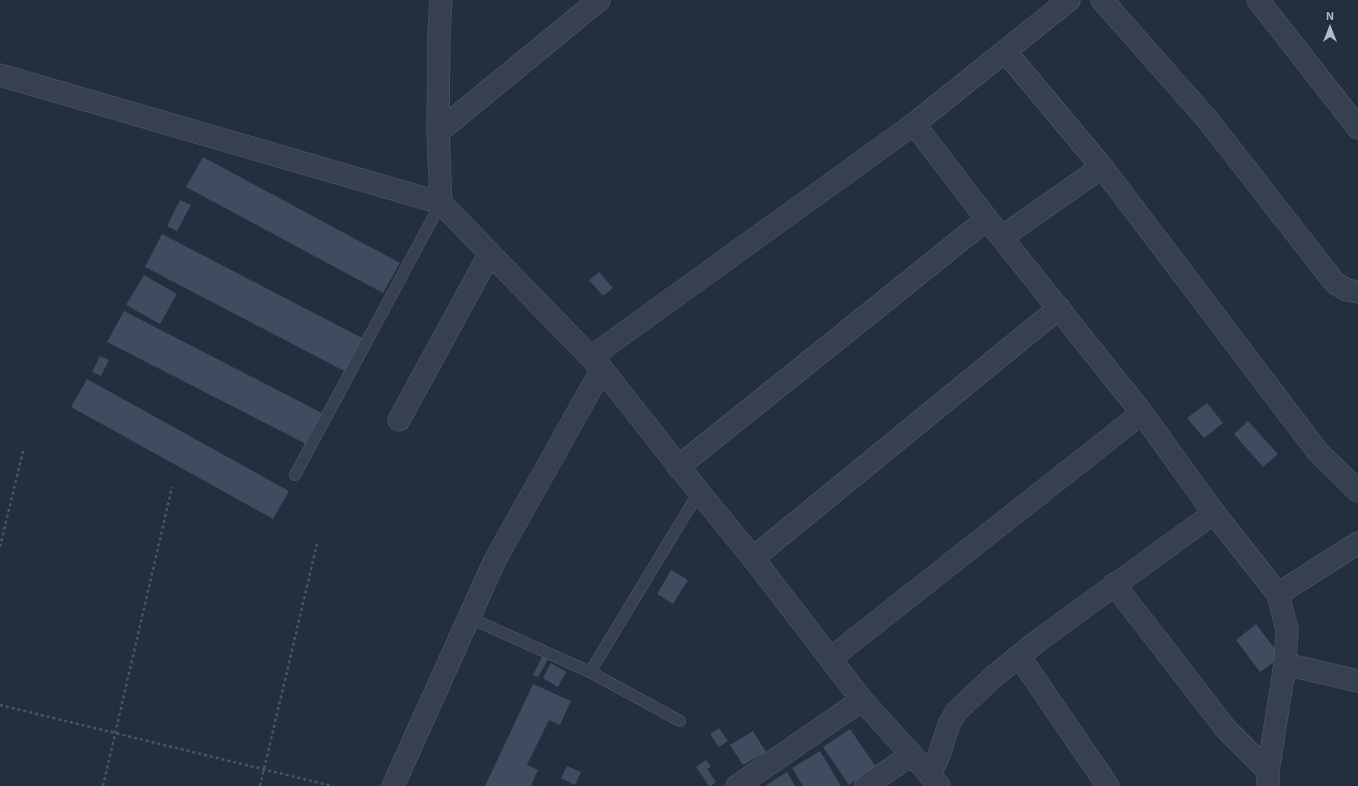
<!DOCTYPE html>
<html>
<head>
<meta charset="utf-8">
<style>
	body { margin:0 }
	#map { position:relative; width:1358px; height:786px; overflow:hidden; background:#232e3f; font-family:"Exo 2",sans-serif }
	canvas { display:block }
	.north { position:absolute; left:1310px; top:8px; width:40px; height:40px; -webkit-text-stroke:3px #1c2534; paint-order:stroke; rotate:0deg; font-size:11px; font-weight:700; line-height:16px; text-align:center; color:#b3bbca }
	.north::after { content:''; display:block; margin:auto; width:14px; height:18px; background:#b3bbca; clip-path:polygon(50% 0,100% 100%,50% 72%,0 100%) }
</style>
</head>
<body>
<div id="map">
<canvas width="1358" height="786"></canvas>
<div class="north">N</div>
</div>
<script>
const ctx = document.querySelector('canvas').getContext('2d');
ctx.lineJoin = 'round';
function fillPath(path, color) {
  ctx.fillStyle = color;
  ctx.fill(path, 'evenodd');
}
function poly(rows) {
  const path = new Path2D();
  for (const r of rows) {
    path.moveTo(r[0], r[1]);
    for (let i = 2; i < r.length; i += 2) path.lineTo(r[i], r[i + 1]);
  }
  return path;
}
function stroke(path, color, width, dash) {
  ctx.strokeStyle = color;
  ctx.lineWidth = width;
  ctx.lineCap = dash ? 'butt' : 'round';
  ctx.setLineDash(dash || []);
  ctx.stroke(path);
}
fillPath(poly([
	[203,157,400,263,383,293,186,187],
	[180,200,191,205,177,231,167,226],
	[162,234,364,339,346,372,145,267],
	[599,272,613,288,603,296,589,280],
	[144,275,177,294,160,324,126,305],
	[124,311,324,414,308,445,107,342],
	[100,356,109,360,101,376,92,372],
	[87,379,289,491,273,519,71,407],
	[1207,403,1223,423,1204,438,1187,418],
	[1248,421,1278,454,1263,467,1234,434],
	[671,570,688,580,673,604,657,594],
	[1256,624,1281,657,1260,672,1236,640],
	[543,655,549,658,538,677,533,675],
	[551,663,566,672,558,687,543,678],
	[533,684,571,701,560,725,549,720,527,765,538,770,531,786,485,786],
	[719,728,728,741,719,747,710,734],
	[850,729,876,767,849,785,823,747],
	[753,731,766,752,743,765,730,745],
	[820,751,841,786,803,786,792,768],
	[706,760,711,767,707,769,716,782,711,786,709,786,696,767],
	[567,766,581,772,575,785,561,778],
	[787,772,795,786,765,786]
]), '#3f4b5f');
const service = poly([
	[295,475,441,203],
	[470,618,590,672,680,721],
	[590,672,699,492]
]);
const minor = poly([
	[1102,0,1207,119,1335,283,1347,290,1358,292],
	[1258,0,1358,128],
	[1005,51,1102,167,1318,452,1358,491],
	[0,75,441,203,602,369,699,492,753,558,862,700,930,775,939,786],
	[914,124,987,219,1142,413,1214,513,1278,594,1287,629,1285,664,1268,771,1268,786],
	[438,132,599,0],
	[441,203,438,132,439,33,441,0],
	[1002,237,1102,167],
	[591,357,914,124,1069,0],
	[399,420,490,253],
	[678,467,987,219],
	[753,558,1059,308],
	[1114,584,1226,729,1268,771],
	[1278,594,1358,543],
	[1019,656,1108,786],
	[831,658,1142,413],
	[1285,664,1358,681],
	[930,775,939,755,949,724,957,711,993,677,1039,640,1214,513],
	[393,786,495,560,602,369],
	[737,786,862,700],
	[866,786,911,755]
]);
stroke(service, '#555e6d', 12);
stroke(minor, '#555e6d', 23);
stroke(poly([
	[0,547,23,451],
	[0,705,332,786],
	[103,786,172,487],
	[260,786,317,544]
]), '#43595d', 2.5, [3, 3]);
stroke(service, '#37404f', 11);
stroke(minor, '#37404f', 22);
</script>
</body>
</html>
